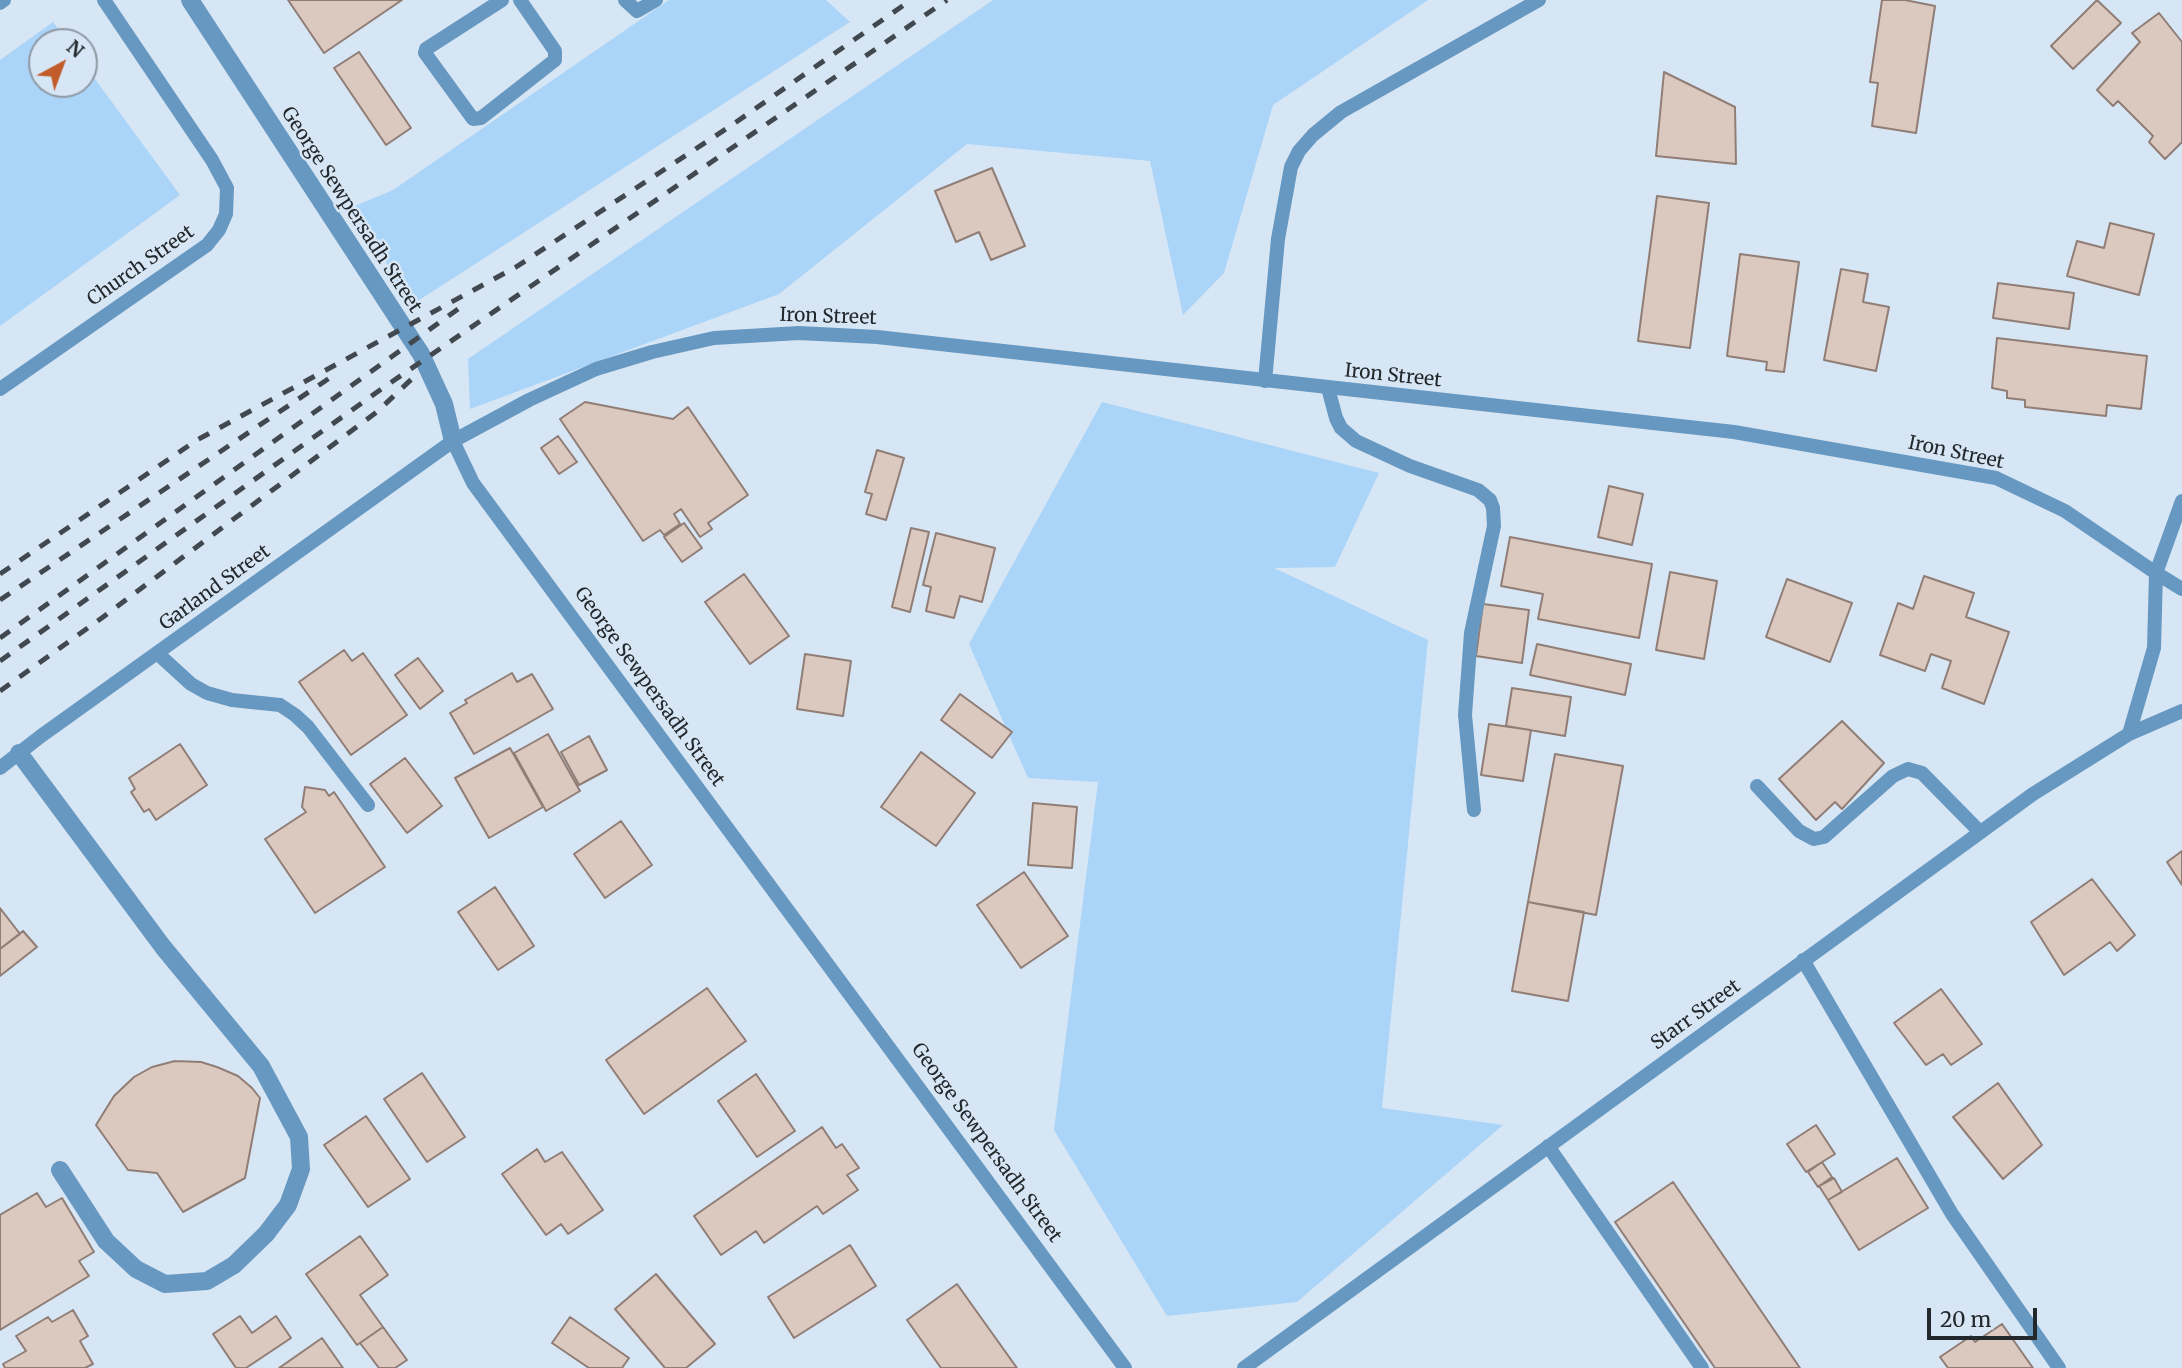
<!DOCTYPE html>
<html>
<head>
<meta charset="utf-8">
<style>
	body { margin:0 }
	#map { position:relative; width:2182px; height:1368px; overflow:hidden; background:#d7e6f4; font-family:Merriweather,serif }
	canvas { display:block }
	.north { position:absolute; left:28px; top:28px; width:70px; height:70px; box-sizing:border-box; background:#d7e6f4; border:2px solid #8f9aa4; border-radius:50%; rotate:41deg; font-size:19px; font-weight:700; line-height:28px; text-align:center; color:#23282d }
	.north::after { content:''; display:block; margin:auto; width:24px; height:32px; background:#c25d2b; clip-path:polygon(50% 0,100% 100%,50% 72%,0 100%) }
	.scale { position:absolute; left:1927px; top:1308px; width:110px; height:32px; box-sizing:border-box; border:4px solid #23282d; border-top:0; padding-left:9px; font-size:21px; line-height:24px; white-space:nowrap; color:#23282d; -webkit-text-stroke:5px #d7e6f4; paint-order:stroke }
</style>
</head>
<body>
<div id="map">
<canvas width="2182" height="1368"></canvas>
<div class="north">N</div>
<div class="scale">20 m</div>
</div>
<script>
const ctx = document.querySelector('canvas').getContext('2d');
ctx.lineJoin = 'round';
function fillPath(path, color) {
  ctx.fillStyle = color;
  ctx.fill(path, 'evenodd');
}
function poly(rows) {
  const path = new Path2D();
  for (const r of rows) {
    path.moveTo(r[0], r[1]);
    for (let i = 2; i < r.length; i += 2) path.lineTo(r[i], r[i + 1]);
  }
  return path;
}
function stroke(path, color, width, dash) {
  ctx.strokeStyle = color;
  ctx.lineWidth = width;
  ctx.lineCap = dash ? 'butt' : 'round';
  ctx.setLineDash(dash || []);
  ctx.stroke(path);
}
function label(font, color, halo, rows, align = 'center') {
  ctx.font = font + ' Merriweather,serif';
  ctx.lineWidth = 5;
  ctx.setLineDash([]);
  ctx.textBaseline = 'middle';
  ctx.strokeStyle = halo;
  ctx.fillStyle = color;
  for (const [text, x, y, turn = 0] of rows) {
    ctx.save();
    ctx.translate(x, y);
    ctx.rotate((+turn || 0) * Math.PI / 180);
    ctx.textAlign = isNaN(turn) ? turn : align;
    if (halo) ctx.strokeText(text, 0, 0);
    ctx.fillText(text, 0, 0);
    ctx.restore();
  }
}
fillPath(poly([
	[669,0,826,0,850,22,410,306,355,206,393,190],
	[993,0,1428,0,1273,105,1224,273,1183,315,1150,161,967,144,779,294,470,409,468,359],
	[53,22,68,42,42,42,42,84,84,84,84,64,180,195,0,326,0,60],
	[1102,402,1379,473,1335,567,1274,568,1428,640,1382,1108,1503,1125,1297,1302,1167,1316,1054,1130,1098,782,1028,778,969,644]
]), '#aad4f8');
const building = poly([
	[288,0,402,0,324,53,288,0],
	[1882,0,1905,0,1935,6,1916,133,1872,126,1878,83,1870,82,1882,0],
	[2097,0,2121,23,2073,69,2051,46,2097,0],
	[2159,13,2182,42,2182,142,2165,159,2149,142,2153,136,2118,101,2113,106,2097,90,2140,42,2132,33,2159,13],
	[359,52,411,128,386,145,334,68,359,52],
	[1664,72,1735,107,1736,164,1656,156,1664,72],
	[992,168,1025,246,991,260,979,232,956,242,935,191,992,168],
	[1657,196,1709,203,1690,348,1638,341,1657,196],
	[2110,223,2154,234,2139,295,2067,276,2077,241,2104,248,2110,223],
	[1740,254,1799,262,1784,372,1766,370,1767,362,1727,356,1740,254],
	[1841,269,1868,274,1863,302,1889,307,1876,371,1824,360,1841,269],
	[1998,283,2074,293,2069,329,1993,318,1998,283],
	[1997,338,2147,356,2141,409,2107,405,2106,416,2025,407,2025,400,2007,398,2007,391,1992,388,1997,338],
	[585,402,673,419,688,407,748,495,708,523,712,529,700,537,681,509,674,514,680,524,664,535,660,530,643,541,560,419,585,402],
	[558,436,577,462,559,474,541,448,558,436],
	[877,450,904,458,886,520,866,514,872,494,865,492,877,450],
	[1609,486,1643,494,1632,545,1598,537,1609,486],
	[684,523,702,548,682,562,664,537,684,523],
	[911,528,929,532,910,612,892,607,911,528],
	[936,533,995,548,982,602,960,596,954,618,926,611,931,587,923,585,936,533],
	[1510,537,1652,564,1639,638,1538,619,1543,594,1501,586,1510,537],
	[1670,572,1717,581,1704,659,1656,650,1670,572],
	[744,574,789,636,750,664,705,602,744,574],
	[1924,576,1974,593,1966,617,2009,632,1984,704,1942,688,1951,661,1931,654,1925,671,1880,655,1898,603,1913,609,1924,576],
	[1787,579,1852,603,1830,662,1766,637,1787,579],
	[1483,604,1529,610,1522,663,1476,656,1483,604],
	[1537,644,1631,664,1625,695,1530,675,1537,644],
	[344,650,352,661,363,653,407,715,351,755,299,682,344,650],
	[805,654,851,661,843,716,797,709,805,654],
	[418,658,443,691,420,709,395,675,418,658],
	[512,673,517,682,532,674,553,709,474,754,450,713,467,703,465,700,512,673],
	[1512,688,1571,697,1565,736,1506,726,1512,688],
	[960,694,1012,732,992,758,941,720,960,694],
	[1842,721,1884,763,1842,809,1835,802,1816,820,1779,779,1842,721],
	[1489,724,1531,730,1523,781,1481,775,1489,724],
	[548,734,580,791,546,811,514,753,548,734],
	[589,736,607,770,579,785,561,752,589,736],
	[180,744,207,785,156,820,149,809,144,812,131,792,135,789,129,778,180,744],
	[510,748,543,807,489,838,455,778,510,748],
	[921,752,975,793,936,846,881,807,921,752],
	[1555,754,1623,766,1596,915,1528,902,1555,754],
	[405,758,442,806,407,833,370,784,405,758],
	[305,787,325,790,329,796,334,792,385,867,315,913,265,839,306,812,302,807,305,787],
	[1033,803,1077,807,1072,868,1028,865,1033,803],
	[621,821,652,865,605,898,574,854,621,821],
	[2182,851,2182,885,2167,862,2182,851],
	[1024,872,1068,936,1021,968,977,905,1024,872],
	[2092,879,2135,935,2117,951,2110,942,2064,975,2031,922,2092,879],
	[495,887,534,946,498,970,458,912,495,887],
	[1528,902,1584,912,1568,1001,1512,991,1528,902],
	[0,908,20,934,0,949,0,908],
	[23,931,37,947,0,976,0,949,23,931],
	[707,988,746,1041,644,1114,606,1060,707,988],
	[1941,989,1982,1044,1951,1065,1943,1054,1926,1065,1894,1023,1941,989],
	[175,1061,201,1062,217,1067,238,1076,252,1088,260,1098,245,1178,183,1212,157,1173,128,1170,96,1125,114,1096,134,1077,152,1067,175,1061],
	[422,1073,465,1137,427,1162,384,1099,422,1073],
	[756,1074,795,1131,757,1157,718,1101,756,1074],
	[1998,1083,2042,1145,2003,1179,1953,1117,1998,1083],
	[366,1116,410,1179,368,1207,324,1145,366,1116],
	[1816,1125,1835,1154,1806,1172,1787,1144,1816,1125],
	[822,1127,836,1148,842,1144,859,1168,847,1175,858,1190,823,1214,817,1206,764,1243,756,1231,721,1255,694,1216,822,1127],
	[537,1149,545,1162,562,1152,603,1210,568,1234,561,1224,546,1235,502,1174,537,1149],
	[1897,1158,1928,1208,1859,1250,1828,1200,1897,1158],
	[1822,1162,1832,1177,1818,1187,1808,1172,1822,1162],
	[1834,1178,1842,1192,1828,1200,1819,1186,1834,1178],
	[1673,1182,1800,1368,1715,1368,1615,1222,1673,1182],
	[37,1193,46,1207,62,1198,94,1252,79,1261,89,1276,0,1330,0,1215,37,1193],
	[360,1236,388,1275,360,1295,383,1327,357,1345,306,1274,360,1236],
	[850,1245,876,1286,794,1338,768,1297,850,1245],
	[656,1274,715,1344,686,1368,665,1368,615,1309,656,1274],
	[957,1284,1017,1368,941,1368,907,1320,957,1284],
	[73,1310,88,1336,80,1341,93,1364,85,1368,5,1368,3,1364,26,1351,16,1336,48,1317,52,1322,73,1310],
	[240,1316,252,1333,276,1316,291,1338,246,1368,236,1368,213,1334,240,1316],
	[570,1317,629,1358,622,1368,589,1368,552,1343,570,1317],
	[2002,1324,2033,1368,1948,1368,1940,1357,1971,1336,1975,1342,2002,1324],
	[383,1327,407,1360,395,1368,379,1368,360,1343,383,1327],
	[322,1338,343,1368,279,1368,322,1338]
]);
fillPath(building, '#dbc8bf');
stroke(building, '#907e76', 2);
stroke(poly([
	[502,0,426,49,425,53,473,119,481,118,555,60,555,51,520,0],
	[625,0,637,11,656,0],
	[0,3,4,0],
	[1265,381,1278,239,1291,167,1299,151,1313,135,1341,112,1539,0],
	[1328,388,1336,418,1341,428,1356,441,1410,466,1478,490,1490,500,1493,508,1494,526,1471,633,1465,715,1474,810],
	[0,389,207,245,219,230,226,214,227,188,212,160,104,0],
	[453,441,473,483,1125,1368],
	[2182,501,2156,573,2182,589],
	[157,653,191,684,207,693,232,700,280,705,295,715,308,727,368,805],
	[0,768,41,736,453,441,529,400,596,369,652,352,714,338,799,333,877,337,1734,432,1996,478,2065,511,2156,573,2154,648,2129,734],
	[1757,786,1799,831,1814,839,1824,837,1893,776,1908,769,1922,773,1980,832],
	[1803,960,1952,1214,2059,1368],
	[1548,1146,1702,1368],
	[1244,1368,2033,794,2129,734,2182,711]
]), '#6798c1', 14);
stroke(poly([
	[190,0,421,354,444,404,453,441],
	[19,753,163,947,261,1066,299,1137,301,1169,288,1205,266,1234,234,1265,207,1281,165,1284,136,1269,106,1241,60,1170]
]), '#6798c1', 18);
stroke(poly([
	[0,574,197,440,516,267,732,125,911,0],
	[0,600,334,375],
	[0,638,465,304],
	[0,661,380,390,947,0],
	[0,691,99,620,378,411,419,372]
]), '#41484f', 5, [12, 12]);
label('19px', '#23282d', '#d7e6f4', [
	["George Sewpersadh Street",351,210,57],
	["Church Street",141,266,-35],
	["Iron Street",828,317,2],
	["Iron Street",1393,376,6],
	["Iron Street",1956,453,12],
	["Garland Street",215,588,-36],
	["George Sewpersadh Street",649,687,54],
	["Starr Street",1696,1015,-36],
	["George Sewpersadh Street",986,1143,54]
]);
</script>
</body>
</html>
